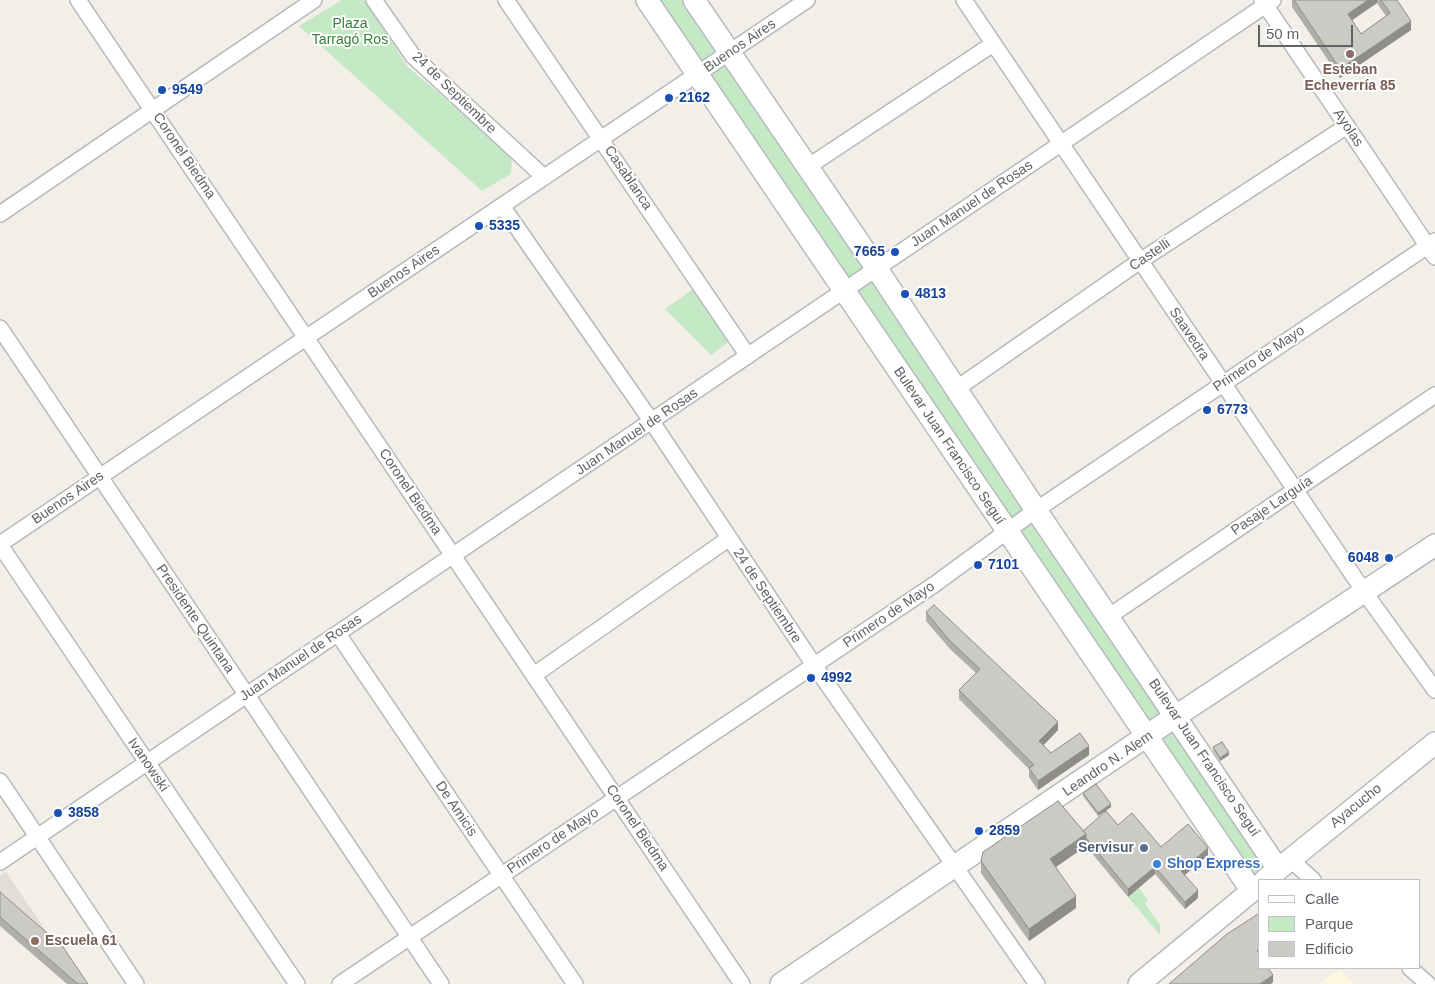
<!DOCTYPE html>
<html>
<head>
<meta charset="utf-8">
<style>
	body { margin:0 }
	#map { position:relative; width:1435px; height:984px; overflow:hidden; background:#f1efe8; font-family:Helvetica,sans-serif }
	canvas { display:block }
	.legend { position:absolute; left:1258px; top:879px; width:162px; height:90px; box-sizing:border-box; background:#fff; border:1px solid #bfc1c3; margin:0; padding:6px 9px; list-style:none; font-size:15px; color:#5f6368 }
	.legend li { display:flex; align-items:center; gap:10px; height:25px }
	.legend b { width:25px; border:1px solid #bfc1c3 }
	.scale { position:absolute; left:1258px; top:25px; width:95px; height:22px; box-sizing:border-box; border:2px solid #5f6368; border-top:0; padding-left:6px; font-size:15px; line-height:18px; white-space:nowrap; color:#5f6368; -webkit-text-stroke:4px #fff; paint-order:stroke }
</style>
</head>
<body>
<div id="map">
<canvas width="1435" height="984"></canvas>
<ul class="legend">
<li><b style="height:6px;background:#fff"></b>Calle</li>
<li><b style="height:14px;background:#c5e8c5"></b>Parque</li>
<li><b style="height:14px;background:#cccac5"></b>Edificio</li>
</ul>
<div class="scale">50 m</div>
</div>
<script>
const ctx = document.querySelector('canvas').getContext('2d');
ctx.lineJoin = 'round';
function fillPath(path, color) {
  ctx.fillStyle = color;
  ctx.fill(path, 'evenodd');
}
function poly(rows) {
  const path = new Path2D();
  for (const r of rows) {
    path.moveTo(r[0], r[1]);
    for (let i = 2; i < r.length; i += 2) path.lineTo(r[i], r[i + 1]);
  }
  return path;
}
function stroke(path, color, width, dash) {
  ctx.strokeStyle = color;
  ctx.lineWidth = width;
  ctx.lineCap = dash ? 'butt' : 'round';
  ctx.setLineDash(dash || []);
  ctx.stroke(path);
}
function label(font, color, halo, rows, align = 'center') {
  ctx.font = font + ' Helvetica,sans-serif';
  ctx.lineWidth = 4;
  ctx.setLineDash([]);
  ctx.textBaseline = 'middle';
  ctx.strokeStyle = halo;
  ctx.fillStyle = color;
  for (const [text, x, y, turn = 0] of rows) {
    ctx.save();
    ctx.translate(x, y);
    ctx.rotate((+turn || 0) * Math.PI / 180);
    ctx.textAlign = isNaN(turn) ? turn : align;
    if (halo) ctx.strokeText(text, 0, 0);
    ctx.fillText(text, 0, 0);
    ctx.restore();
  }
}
fillPath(poly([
	[1340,970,1355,984,1319,984]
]), '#fef7e0');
fillPath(poly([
	[6,872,82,984,0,926,0,876]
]), '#e1ded6');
fillPath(poly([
	[342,0,364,0,408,67,512,155,511,174,482,191,299,26],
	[647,0,694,0,1278,869,1259,885],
	[695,288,731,340,711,355,665,309],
	[1139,888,1148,900,1145,903,1160,925,1160,935,1128,897]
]), '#c5e8c5');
const street = poly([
	[78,0,742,984],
	[374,0,413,56,544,177],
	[506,0,748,356],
	[964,0,1365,593,1435,690],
	[1262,0,1435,257],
	[806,168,993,44],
	[502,206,652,422,814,665,1037,984],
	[0,214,314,0],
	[0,328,441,984],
	[956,389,1140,261,1347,126],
	[0,544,807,0],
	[0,545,297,984],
	[1108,617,1435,395],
	[338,634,575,984],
	[534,675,728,539],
	[0,781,136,984],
	[1290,859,1313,880],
	[0,862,1273,0],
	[1410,968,1428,984],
	[340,984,935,584,1036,510,1435,241]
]);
const secondary = poly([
	[647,0,1252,891],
	[694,0,877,269,1036,510,1278,869],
	[1265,880,1435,743],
	[781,984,1176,716,1435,545],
	[1139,984,1259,885]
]);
stroke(street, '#b5b8bc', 18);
stroke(secondary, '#b6babf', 24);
stroke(street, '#fff', 15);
stroke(secondary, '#fff', 21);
fillPath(poly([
	[1292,0,1397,0,1411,30,1340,78,1292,7],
	[1377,3,1386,16,1361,34,1352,20],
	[926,612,1058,730,1043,745,1051,753,1089,755,1038,790,1029,777,1029,769,959,699,959,690,976,673,950,649,926,621],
	[1213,747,1229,755,1220,761,1213,750],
	[1083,793,1111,807,1098,816,1083,796],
	[1118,825,1161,847,1208,855,1185,875,1198,898,1185,909,1155,874,1128,897,1086,846,1056,867,1076,908,1029,941,981,873,981,861,1083,831],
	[0,892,88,984,67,984,0,926]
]), '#afaea9');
fillPath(poly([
	[1368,0,1377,0,1377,3,1348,23,1348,14],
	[1411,21,1411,30,1340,78,1340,69],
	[1058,722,1058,730,1039,750,1039,741],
	[1089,746,1089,755,1038,790,1038,781],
	[1229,752,1229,755,1220,761,1220,758],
	[1111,804,1111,807,1098,816,1098,813],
	[1086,834,1086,846,1050,871,1050,859],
	[1208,848,1208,855,1181,878,1181,871],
	[1155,867,1155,874,1128,897,1128,889],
	[1198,890,1198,898,1185,909,1185,902],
	[1076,896,1076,908,1029,941,1029,929],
	[1273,975,1273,982,1271,984,1260,984]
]), '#8f8d8a');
const building = poly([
	[1294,0,1368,0,1348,14,1361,34,1390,13,1381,0,1397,0,1411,21,1340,69,1294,0],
	[934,605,1058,722,1039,741,1051,753,1080,733,1089,746,1038,781,1029,768,1034,765,959,690,980,669,950,641,926,612,934,605],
	[1222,742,1229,752,1220,758,1213,747,1222,742],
	[1096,784,1111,804,1098,813,1083,793,1096,784],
	[1058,801,1086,834,1050,859,1076,896,1029,929,981,861,983,852,1058,801],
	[1106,811,1118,825,1132,813,1161,847,1188,824,1208,848,1181,871,1198,890,1185,902,1155,867,1128,889,1086,838,1086,834,1083,831,1106,811],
	[0,892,63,947,88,984,78,984,0,917,0,892],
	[1258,914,1259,915,1259,950,1257,951,1259,953,1259,968,1268,968,1273,975,1260,984,1169,984,1227,934,1258,914]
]);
fillPath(building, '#cccac5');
stroke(building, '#8f8d8a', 1);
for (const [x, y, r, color] of [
	[1350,54,5,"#8d6e63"],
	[162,90,5,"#1a4fb4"],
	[669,98,5,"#1a4fb4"],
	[479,226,5,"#1a4fb4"],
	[895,252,5,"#1a4fb4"],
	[905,294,5,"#1a4fb4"],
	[1207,410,5,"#1a4fb4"],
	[1389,558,5,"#1a4fb4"],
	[978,565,5,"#1a4fb4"],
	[811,678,5,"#1a4fb4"],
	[58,813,5,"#1a4fb4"],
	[979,831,5,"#1a4fb4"],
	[1144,848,5,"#5c6f8a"],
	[1157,864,5,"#3f7fe0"],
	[35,941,5,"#8d6e63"]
]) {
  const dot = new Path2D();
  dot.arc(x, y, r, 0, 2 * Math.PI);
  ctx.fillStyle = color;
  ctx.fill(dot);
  stroke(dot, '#fff', 2);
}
label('14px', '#348238', '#fff', [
	["Plaza",350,24],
	["Tarragó Ros",350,40]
]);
label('14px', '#5f6368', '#fff', [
	["Buenos Aires",740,46,-34],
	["24 de Septiembre",454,93,44],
	["Ayolas",1348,128,56],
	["Coronel Biedma",184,156,56],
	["Casablanca",628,178,56],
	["Juan Manuel de Rosas",972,204,-34],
	["Castelli",1150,255,-34],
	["Buenos Aires",404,272,-34],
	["Saavedra",1189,334,56],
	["Primero de Mayo",1259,359,-34],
	["Juan Manuel de Rosas",637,432,-34],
	["Bulevar Juan Francisco Seguí",949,446,56],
	["Coronel Biedma",410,492,56],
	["Buenos Aires",68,498,-34],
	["Pasaje Larguía",1272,506,-34],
	["24 de Septiembre",767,596,56],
	["Primero de Mayo",889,615,-34],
	["Presidente Quintana",195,619,56],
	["Juan Manuel de Rosas",301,658,-34],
	["Bulevar Juan Francisco Seguí",1204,758,56],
	["Leandro N. Alem",1108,764,-34],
	["Ivanowski",148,765,56],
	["Ayacucho",1356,806,-39],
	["De Amicis",456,809,56],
	["Coronel Biedma",637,828,56],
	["Primero de Mayo",553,841,-34]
]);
label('bold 14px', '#785e54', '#fff', [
	["Esteban",1350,70],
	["Echeverría 85",1350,86],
	["Escuela 61",45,941,"left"]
]);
label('bold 14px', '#164399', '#fff', [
	["9549",172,90],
	["2162",679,98],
	["5335",489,226],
	["7665",885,252,"right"],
	["4813",915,294],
	["6773",1217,410],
	["6048",1379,558,"right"],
	["7101",988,565],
	["4992",821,678],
	["3858",68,813],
	["2859",989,831]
], 'left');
label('bold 14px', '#4e5e75', '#fff', [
	["Servisur",1134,848]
], 'right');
label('bold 14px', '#366cbe', '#fff', [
	["Shop Express",1167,864]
], 'left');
</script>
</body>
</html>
